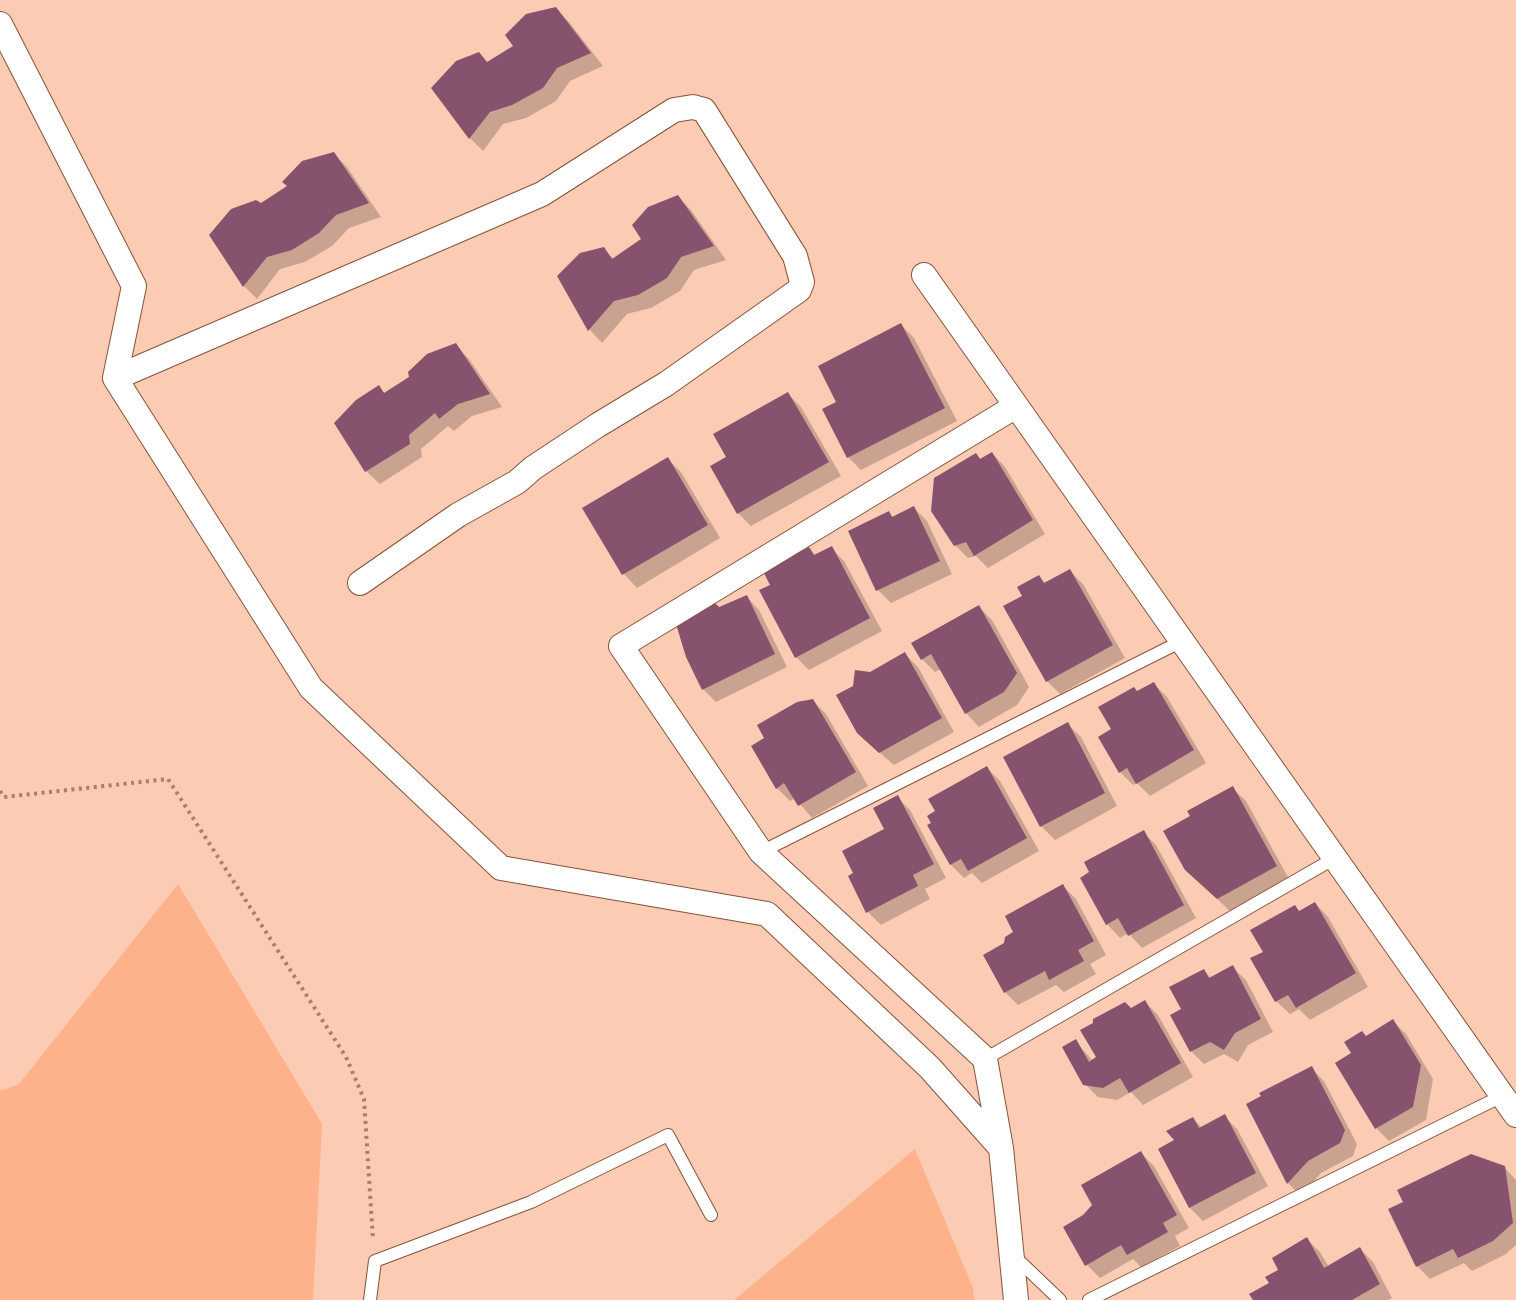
<!DOCTYPE html>
<html>
<head>
<meta charset="utf-8">
<style>
	body { margin:0 }
	canvas { display:block; background:#fbcbb4 }
</style>
</head>
<body>
<canvas width="1516" height="1300"></canvas>
<script>
const ctx = document.querySelector('canvas').getContext('2d');
ctx.lineJoin = 'round';
function fillPath(path, color) {
  ctx.fillStyle = color;
  ctx.fill(path, 'evenodd');
}
function poly(rows) {
  const path = new Path2D();
  for (const r of rows) {
    path.moveTo(r[0], r[1]);
    for (let i = 2; i < r.length; i += 2) path.lineTo(r[i], r[i + 1]);
  }
  return path;
}
function stroke(path, color, width, dash) {
  ctx.strokeStyle = color;
  ctx.lineWidth = width;
  ctx.lineCap = dash ? 'butt' : 'round';
  ctx.setLineDash(dash || []);
  ctx.stroke(path);
}
fillPath(poly([
	[178,884,322,1124,313,1300,0,1300,0,1091,19,1084],
	[915,1149,973,1288,974,1300,734,1300]
]), '#feb28c');
fillPath(poly([
	[556,9,569,22,603,66,570,81,556,101,526,118,503,124,483,151,470,138,433,88,488,63,515,46],
	[334,154,347,167,381,217,349,228,332,246,305,262,280,269,257,299,244,286,211,236,261,205],
	[678,197,691,210,726,260,694,270,680,291,651,308,627,314,602,343,590,330,559,276,603,249,614,259,643,239],
	[901,325,914,338,957,421,861,470,848,457,838,403],
	[455,345,469,359,502,407,472,416,454,431,448,426,421,449,422,457,380,484,366,471,336,423,379,387,385,394],
	[788,394,801,407,841,476,751,526,738,513,728,458],
	[992,453,1005,467,1045,534,988,568,976,556,968,558,955,545,976,455,981,460],
	[668,459,681,472,720,538,637,588,624,574,584,509],
	[914,508,927,521,952,574,891,603,878,590,889,513,894,518],
	[809,548,816,556,831,548,844,561,882,631,809,670,796,657,772,586],
	[1070,571,1083,584,1125,658,1060,694,1047,681,1024,597,1039,577,1046,584],
	[746,596,759,610,787,667,716,702,703,689,719,609],
	[979,607,992,620,1029,687,1017,705,979,727,966,713,941,669,935,672,922,659],
	[905,654,918,667,954,732,894,765,872,746,854,687,871,674],
	[1154,684,1167,697,1206,763,1150,796,1137,783,1133,785,1120,772,1113,730,1138,693],
	[812,700,826,714,868,786,812,818,795,798,790,801,777,788],
	[1067,724,1081,737,1117,806,1055,840,1041,826,1005,757],
	[987,768,1000,781,1039,851,982,883,972,873,964,878,951,865,929,826,937,812],
	[1232,788,1246,801,1289,879,1231,912,1200,883,1192,817],
	[897,797,910,810,946,878,925,889,930,899,881,925,868,912,855,874,886,830],
	[1143,832,1156,845,1196,918,1142,948,1128,933,1120,938,1107,924,1091,872],
	[1063,886,1076,899,1106,955,1090,964,1096,974,1064,992,1056,985,1018,1005,1005,992,1006,944],
	[1315,903,1328,917,1368,987,1310,1020,1299,1009,1290,1014,1276,1001,1252,959,1265,952,1295,907,1300,912],
	[1232,967,1246,980,1273,1032,1248,1045,1238,1062,1224,1054,1204,1064,1191,1051,1183,1010,1203,970,1212,979],
	[1145,1002,1158,1015,1193,1077,1143,1105,1131,1092,1117,1100,1098,1097,1085,1084,1075,1041,1093,1061,1098,1058,1131,1010],
	[1393,1021,1406,1034,1433,1079,1426,1120,1389,1141,1376,1128,1353,1054,1367,1037],
	[1311,1068,1324,1081,1357,1144,1353,1156,1321,1173,1301,1196,1288,1183,1248,1105],
	[1224,1116,1237,1129,1268,1186,1203,1221,1190,1208,1160,1149,1177,1140,1193,1118,1202,1128],
	[1141,1153,1154,1166,1189,1228,1175,1236,1180,1246,1141,1267,1133,1259,1100,1278,1087,1265],
	[1504,1167,1516,1180,1516,1245,1506,1254,1472,1271,1464,1263,1430,1279,1417,1266,1405,1203],
	[1307,1239,1320,1252,1329,1267,1360,1249,1373,1262,1392,1298,1388,1300,1255,1300]
]), '#0003');
fillPath(poly([
	[556,7,591,53,557,68,543,88,512,105,490,112,469,139,431,88,456,61,479,52,487,62,513,46,505,35,526,14],
	[334,152,369,203,336,215,319,233,292,250,267,257,243,287,209,235,231,209,256,200,261,203,287,186,282,182,302,161],
	[678,195,714,246,681,257,667,278,638,295,614,301,588,331,557,276,580,253,604,247,612,259,641,239,632,225,648,207],
	[901,323,945,408,847,458,822,409,836,402,818,366],
	[456,343,490,394,458,404,439,419,435,413,409,435,410,444,365,472,334,423,356,400,379,385,384,393,409,377,408,372,427,354],
	[788,392,829,462,737,514,710,466,726,457,713,434],
	[992,452,1033,520,974,556,966,542,954,546,931,511,934,478,976,453,980,459],
	[668,457,708,525,622,575,582,508],
	[914,506,940,561,876,591,848,531,889,511,892,517],
	[832,546,870,618,795,658,759,590,770,585,763,571,809,547,814,555],
	[1070,569,1113,645,1046,682,1003,606,1022,596,1017,587,1039,575,1044,583],
	[747,595,775,654,702,690,686,657,676,624,713,601,719,607],
	[979,605,1017,673,1004,692,965,714,931,654,921,660,911,643],
	[905,652,942,718,879,753,857,733,836,695,853,686,855,670,870,672],
	[1154,682,1194,750,1136,784,1127,768,1119,773,1098,737,1111,729,1098,707,1134,687,1137,691],
	[813,699,856,772,798,806,784,783,776,789,751,746,764,738,757,725,797,702],
	[1068,722,1105,793,1040,827,1003,757],
	[987,766,1027,838,968,871,961,859,950,865,927,825,931,823,927,816,935,811,928,799],
	[1233,786,1277,866,1217,899,1185,870,1163,831,1190,816,1187,811],
	[898,795,934,864,913,875,918,886,866,913,848,876,853,873,842,851,884,829,873,808],
	[1144,830,1184,905,1128,936,1118,918,1106,925,1080,878,1089,872,1084,862],
	[1063,884,1094,941,1078,950,1084,961,1049,980,1045,971,1004,993,983,955,1004,943,1005,937,1013,932,1005,916],
	[1315,902,1356,973,1296,1008,1288,995,1275,1002,1250,958,1263,952,1250,930,1295,905,1299,911],
	[1233,965,1261,1019,1235,1033,1224,1050,1210,1042,1190,1052,1170,1015,1181,1009,1169,987,1204,969,1209,978],
	[1145,1000,1181,1063,1129,1093,1120,1078,1103,1088,1083,1085,1062,1047,1076,1039,1089,1062,1096,1057,1080,1030,1093,1023,1093,1019,1125,1002,1131,1008],
	[1393,1019,1421,1065,1413,1107,1375,1129,1335,1063,1351,1053,1344,1042,1362,1031,1366,1036],
	[1312,1066,1345,1130,1340,1143,1308,1161,1287,1184,1246,1104,1261,1096,1259,1093],
	[1225,1114,1256,1173,1189,1208,1158,1149,1174,1140,1166,1131,1193,1117,1199,1128],
	[1141,1151,1177,1215,1163,1223,1168,1232,1127,1255,1121,1245,1085,1266,1063,1227,1083,1215,1092,1205,1081,1185],
	[1471,1154,1505,1166,1513,1223,1493,1241,1458,1258,1453,1249,1416,1267,1388,1209,1403,1202,1397,1190],
	[1307,1237,1324,1268,1360,1247,1380,1284,1352,1300,1253,1300,1249,1294,1269,1283,1265,1277,1278,1270,1272,1258]
]), '#86526d');
const service = poly([
	[761,852,1182,641],
	[985,1059,1335,858],
	[1015,1257,1060,1300],
	[370,1300,375,1261,531,1202,668,1135,711,1215],
	[1089,1300,1502,1096]
]);
const minor = poly([
	[0,24,134,286,115,378,311,688,501,868,767,914,930,1068,1001,1148,1016,1300],
	[924,275,1516,1115],
	[115,378,542,194,674,110,693,107,704,110,795,256,802,282,799,290,666,384,598,425,533,468,517,482,458,515,360,583],
	[1001,1148,985,1059,761,852,621,646,1016,406]
]);
stroke(service, '#87543a', 14);
stroke(minor, '#87543a', 26);
stroke(poly([
	[0,791,4,797,168,779,346,1057,364,1099,373,1240]
]), '#a4806e', 4, [3, 4.5]);
stroke(service, '#fff', 12);
stroke(minor, '#fff', 24);
</script>
</body>
</html>
